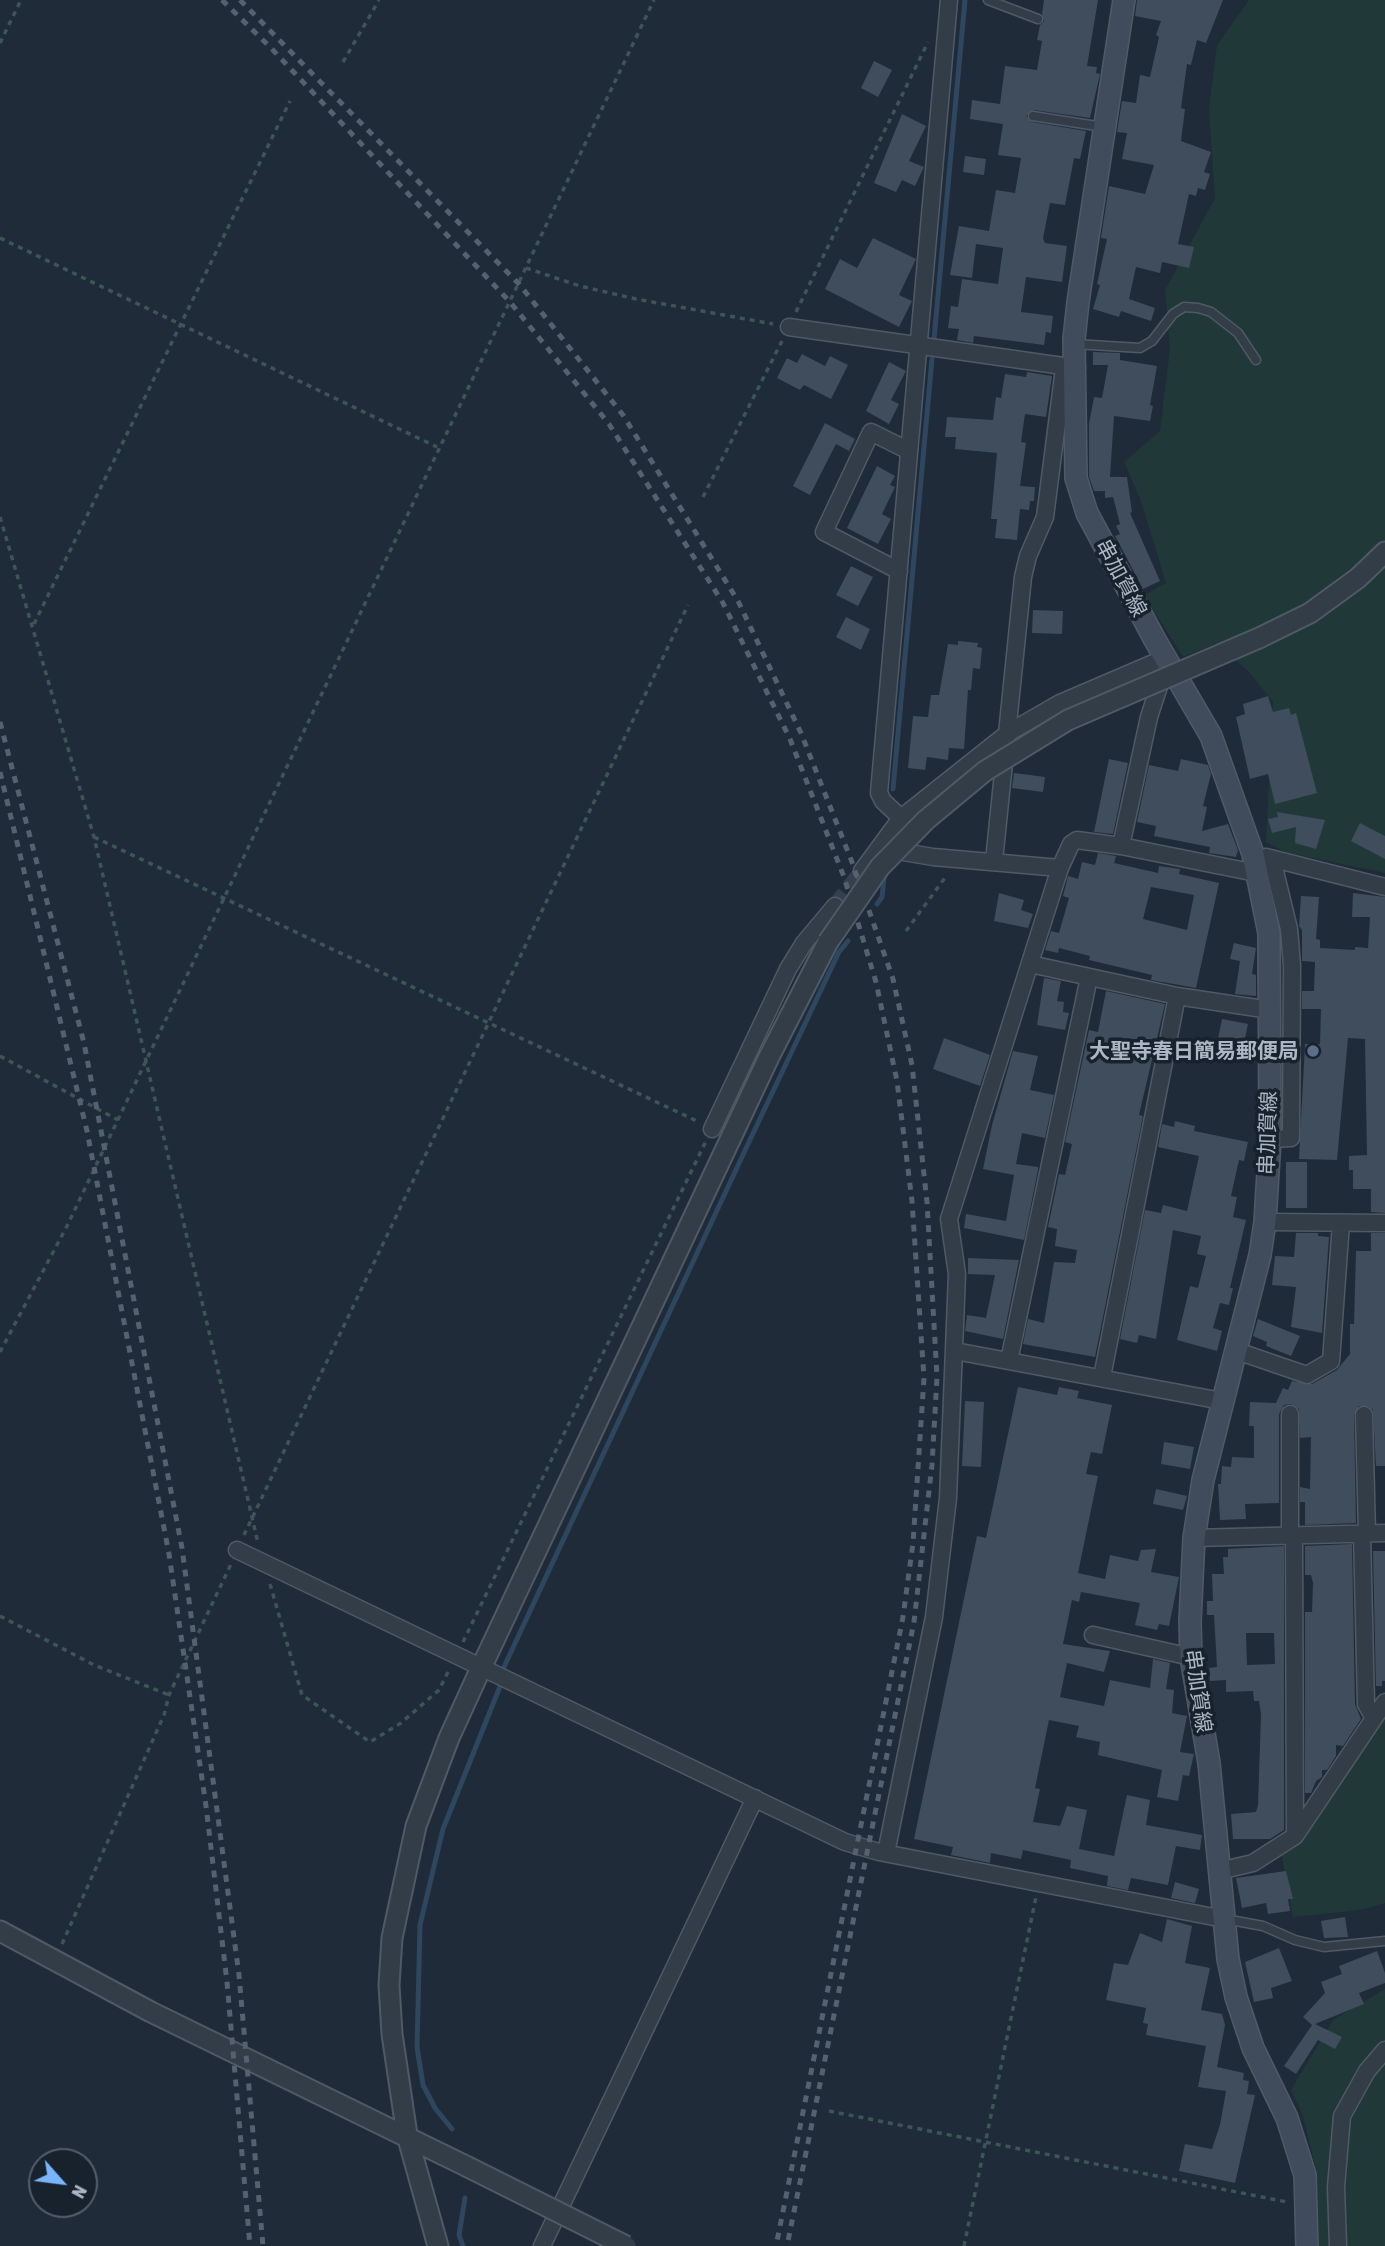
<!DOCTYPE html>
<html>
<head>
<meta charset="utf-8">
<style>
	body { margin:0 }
	#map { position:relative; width:1385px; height:2246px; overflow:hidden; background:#1f2b38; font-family:"Asap Condensed",sans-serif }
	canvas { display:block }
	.north { position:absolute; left:28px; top:2148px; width:70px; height:70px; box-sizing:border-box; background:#18222d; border:2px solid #535e6a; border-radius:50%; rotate:118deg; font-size:19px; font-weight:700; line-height:28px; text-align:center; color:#acb7c6 }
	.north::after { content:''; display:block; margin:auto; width:24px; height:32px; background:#79b4fe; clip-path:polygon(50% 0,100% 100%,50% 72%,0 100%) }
</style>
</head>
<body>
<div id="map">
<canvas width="1385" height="2246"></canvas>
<div class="north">N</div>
</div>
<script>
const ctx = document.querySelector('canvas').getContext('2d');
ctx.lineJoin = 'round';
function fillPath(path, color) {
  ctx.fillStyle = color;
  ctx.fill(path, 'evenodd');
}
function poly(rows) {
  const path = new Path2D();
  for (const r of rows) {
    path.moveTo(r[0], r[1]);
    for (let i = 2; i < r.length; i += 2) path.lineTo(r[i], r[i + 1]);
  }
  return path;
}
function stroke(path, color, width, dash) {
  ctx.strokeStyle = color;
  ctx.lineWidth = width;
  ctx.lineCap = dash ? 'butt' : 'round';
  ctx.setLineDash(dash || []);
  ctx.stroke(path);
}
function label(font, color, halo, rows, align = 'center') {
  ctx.font = font + ' "Asap Condensed","Noto Sans JP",sans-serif';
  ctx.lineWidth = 7;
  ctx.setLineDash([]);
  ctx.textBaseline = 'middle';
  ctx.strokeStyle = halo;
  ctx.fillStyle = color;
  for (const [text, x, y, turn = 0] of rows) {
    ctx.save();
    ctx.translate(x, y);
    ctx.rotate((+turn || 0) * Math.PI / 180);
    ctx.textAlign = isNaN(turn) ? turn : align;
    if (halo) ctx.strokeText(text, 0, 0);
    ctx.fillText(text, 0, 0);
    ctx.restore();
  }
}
fillPath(poly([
	[1249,0,1385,0,1385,873,1285,852,1266,842,1273,702,1250,673,1217,643,1183,657,1144,595,1166,583,1141,501,1124,462,1160,431,1170,349,1165,290,1215,198,1209,109,1217,45],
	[1385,1715,1385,1903,1360,1910,1293,1917,1281,1852,1301,1838,1320,1814],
	[1385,1989,1385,2246,1319,2246,1317,2174,1303,2116,1291,2090,1333,2020]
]), '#213839');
stroke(poly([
	[934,339,965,0],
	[893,789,932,359],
	[877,904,882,897,884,878],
	[503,1669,748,1144,839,952,848,941],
	[452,2129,435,2108,423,2085,417,2047,420,1925,443,1829,501,1684],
	[463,2246,459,2235,465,2198]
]), '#2f465f', 5);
fillPath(poly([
	[1044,0,1098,0,1087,66,1097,67,1096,73,1100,74,1090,118,1034,110,1026,116,1032,122,1086,131,1080,159,1074,158,1065,205,1050,203,1043,238,1045,243,1067,246,1062,282,1026,277,1021,312,1053,316,1051,333,1046,332,1044,345,974,336,973,343,957,340,959,329,948,328,951,306,958,307,962,279,998,284,1003,248,976,244,972,278,950,275,959,226,989,231,996,190,1015,193,1021,158,998,155,1003,124,970,119,972,100,1000,104,1005,66,1037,70,1042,41,1037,40,1040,25,1044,21,1042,14],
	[1137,0,1223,0,1206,43,1197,40,1191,65,1187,64,1181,108,1185,109,1181,141,1211,152,1204,172,1210,174,1205,190,1198,188,1196,196,1189,194,1178,244,1194,247,1189,268,1162,262,1160,273,1136,267,1129,299,1155,308,1151,321,1121,311,1119,317,1093,309,1100,285,1097,284,1107,239,1101,238,1109,186,1145,194,1154,165,1122,159,1127,133,1117,132,1122,101,1136,103,1140,75,1150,77,1159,37,1156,35,1161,21,1135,16],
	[874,61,892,70,878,97,861,88],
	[902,114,926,126,909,161,924,167,915,186,902,180,896,192,874,183],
	[965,156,986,159,984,175,963,172],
	[873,238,916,259,899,295,912,301,899,327,825,289,840,259,857,268],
	[1093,352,1120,353,1120,360,1157,366,1150,405,1153,406,1150,421,1114,416,1110,477,1127,477,1132,512,1130,513,1160,581,1143,589,1115,536,1120,534,1116,526,1120,524,1113,497,1105,498,1105,491,1094,491,1089,477,1089,424,1094,397,1102,398,1108,365,1093,365],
	[802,354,825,366,830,356,848,365,831,399,804,385,800,390,777,378,787,358,797,363],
	[889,362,906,371,891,400,899,404,889,424,866,411],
	[1027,372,1052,376,1046,417,1025,414,1021,442,1026,443,1020,486,1035,487,1034,501,1030,501,1029,510,1020,509,1017,540,995,538,997,519,991,519,997,453,955,449,956,437,945,437,947,417,993,420,996,397,1001,398,1005,374,1026,377],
	[825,423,855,439,849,451,836,444,810,495,793,486],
	[877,466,895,476,890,485,895,487,882,514,891,519,878,544,847,528],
	[851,566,873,577,858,606,836,595],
	[1033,610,1063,611,1062,634,1032,633],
	[846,617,870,629,861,650,836,637],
	[958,641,978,643,977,647,982,648,980,669,973,668,971,690,968,690,964,749,949,748,948,760,927,757,925,770,908,768,913,716,928,717,931,695,939,695,948,644,958,645],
	[1268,696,1273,712,1289,708,1291,715,1296,713,1317,793,1275,804,1268,774,1250,779,1236,717,1245,714,1243,704],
	[1109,759,1128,763,1113,834,1094,832],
	[1181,759,1208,765,1211,774,1203,806,1207,807,1202,831,1228,824,1238,850,1236,857,1209,853,1210,847,1154,836,1156,826,1137,822,1149,765,1178,771],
	[1014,773,1045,777,1043,792,1012,788],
	[1277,812,1325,820,1316,849,1295,843,1296,827,1272,833,1268,819,1278,817],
	[1360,823,1385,836,1385,859,1351,841],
	[1098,853,1116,856,1114,863,1158,873,1159,866,1180,869,1179,874,1219,883,1196,988,1151,980,1152,975,1089,960,1090,956,1059,948,1058,953,1045,950,1051,931,1059,933,1069,898,1063,896,1068,876,1078,879,1082,862,1095,865],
	[1151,887,1194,895,1187,930,1143,919],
	[999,893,1024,900,1021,910,1033,914,1028,928,994,921],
	[1353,893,1385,897,1385,1213,1371,1212,1371,1189,1353,1189,1353,1170,1349,1170,1349,1156,1367,1155,1365,1039,1348,1038,1337,1160,1299,1159,1305,1044,1320,1044,1321,1009,1302,1009,1302,991,1314,991,1315,962,1302,961,1302,930,1299,926,1301,896,1319,897,1316,939,1320,940,1320,948,1355,950,1355,947,1368,948,1370,917,1352,917],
	[1234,943,1256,948,1252,974,1256,975,1256,996,1235,994,1240,961,1230,959],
	[1044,978,1061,981,1057,1001,1064,1002,1063,1012,1069,1013,1065,1030,1037,1025],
	[1106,991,1165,1004,1139,1115,1143,1116,1095,1357,1023,1344,1028,1319,1044,1323,1054,1262,1075,1263,1077,1250,1055,1246,1057,1229,1048,1227,1059,1174,1065,1175,1072,1144,1065,1142,1089,1030,1098,1032],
	[1222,1019,1248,1024,1240,1062,1214,1058],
	[944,1038,990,1055,980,1086,933,1069],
	[1013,1051,1038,1056,1030,1090,1054,1095,1045,1138,1022,1133,1016,1164,1038,1167,1038,1170,1024,1240,964,1228,966,1214,1006,1221,1014,1175,983,1169,992,1125],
	[1175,1121,1195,1126,1194,1131,1248,1142,1244,1161,1239,1160,1231,1196,1237,1197,1233,1217,1246,1220,1230,1288,1233,1288,1229,1305,1220,1303,1213,1328,1222,1331,1217,1351,1177,1340,1190,1286,1198,1288,1206,1256,1197,1254,1201,1236,1173,1230,1156,1339,1139,1335,1137,1343,1120,1339,1145,1210,1161,1213,1163,1205,1187,1211,1199,1156,1158,1147,1162,1124,1174,1127],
	[1286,1162,1307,1162,1307,1208,1286,1208],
	[1296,1233,1318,1233,1318,1236,1329,1237,1322,1333,1291,1327,1296,1287,1272,1285,1275,1256,1294,1257],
	[1371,1233,1385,1233,1385,1466,1376,1466,1373,1410,1368,1406,1359,1406,1354,1415,1356,1523,1305,1525,1305,1502,1300,1502,1300,1487,1310,1489,1311,1437,1300,1438,1299,1409,1291,1404,1284,1405,1279,1414,1279,1503,1245,1504,1246,1519,1220,1520,1218,1484,1221,1484,1222,1466,1231,1467,1232,1457,1254,1458,1254,1426,1249,1426,1250,1402,1276,1403,1283,1388,1288,1390,1292,1381,1312,1384,1337,1370,1350,1354,1350,1324,1354,1324,1356,1251,1371,1251],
	[968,1258,1019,1260,1003,1339,965,1331,967,1315,986,1318,995,1275,968,1274],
	[1258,1319,1300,1336,1291,1356,1266,1346,1267,1342,1253,1336],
	[1018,1387,1057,1395,1059,1387,1079,1391,1077,1398,1112,1405,1102,1454,1091,1452,1086,1474,1098,1476,1078,1573,1105,1579,1110,1555,1138,1561,1141,1550,1156,1549,1151,1572,1179,1577,1169,1626,1159,1624,1157,1630,1135,1625,1140,1603,1081,1592,1079,1602,1072,1600,1063,1644,1110,1651,1104,1672,1067,1663,1060,1697,1104,1706,1110,1680,1150,1688,1153,1659,1170,1663,1166,1689,1174,1690,1172,1713,1187,1716,1180,1752,1194,1754,1189,1776,1183,1775,1178,1801,1157,1797,1162,1770,1098,1755,1100,1742,1076,1737,1079,1726,1049,1720,1035,1788,1040,1789,1033,1822,1060,1826,1067,1806,1087,1810,1079,1849,1114,1856,1127,1795,1150,1800,1146,1825,1202,1835,1200,1850,1176,1846,1168,1885,1131,1878,1128,1890,1107,1886,1108,1876,1070,1868,1071,1860,1023,1850,1021,1859,991,1853,990,1863,951,1855,953,1847,914,1839,977,1536,986,1538],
	[965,1401,984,1402,981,1467,962,1466],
	[1164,1442,1194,1447,1190,1469,1161,1464],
	[1156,1489,1187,1496,1183,1510,1153,1504],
	[1352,1544,1355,1704,1361,1719,1343,1746,1336,1745,1336,1756,1327,1770,1322,1770,1322,1777,1316,1781,1311,1793,1305,1793,1305,1612,1312,1612,1313,1583,1311,1575,1305,1575,1305,1546],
	[1284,1546,1284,1830,1270,1839,1233,1839,1231,1814,1256,1812,1258,1805,1261,1714,1259,1701,1254,1701,1253,1691,1226,1692,1226,1680,1210,1681,1209,1668,1217,1667,1214,1615,1207,1615,1207,1601,1213,1601,1212,1574,1224,1574,1223,1557,1228,1557,1228,1549],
	[1246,1633,1274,1633,1275,1664,1247,1665],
	[1373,1551,1385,1551,1385,1681,1382,1681,1382,1686,1376,1686],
	[1286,1871,1293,1899,1288,1899,1290,1911,1268,1914,1266,1903,1242,1908,1236,1878],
	[1175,1882,1199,1889,1195,1903,1171,1898],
	[1345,1917,1348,1937,1324,1938,1321,1921],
	[1167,1919,1192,1926,1185,1963,1210,1968,1201,2010,1222,2014,1225,2025,1217,2067,1244,2073,1243,2080,1249,2081,1247,2094,1255,2095,1235,2183,1179,2171,1185,2144,1212,2149,1220,2125,1226,2091,1198,2087,1206,2046,1146,2035,1148,2024,1143,2023,1146,2008,1106,2000,1114,1963,1128,1965,1140,1933,1162,1942],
	[1279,1948,1292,1981,1271,1988,1273,1998,1254,2002,1245,1962],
	[1377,1951,1385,1973,1385,1983,1359,1993,1364,2004,1315,2024,1342,2037,1335,2049,1318,2040,1296,2074,1284,2066,1312,2025,1303,2017,1325,1993,1321,1982,1342,1974,1339,1966]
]), '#3f4d5d');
stroke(poly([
	[835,906,862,871]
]), '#34404d', 16, [16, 8]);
const service = poly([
	[988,0,1038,19],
	[1033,116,1103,127],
	[1075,344,1140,348,1152,341,1173,314,1184,307,1198,308,1211,312,1238,333,1256,360],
	[1225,1919,1263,1926,1295,1940,1324,1947,1385,1941]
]);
const minor = poly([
	[949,0,879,793,883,801,901,818,1008,733,1060,703,1165,658],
	[789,327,1077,368],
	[899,571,824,532,871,432,909,451],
	[1121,846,1149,717,1164,671],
	[879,848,933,857,1060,868],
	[1266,857,1385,887],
	[994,861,1023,577,1028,556,1045,517,1063,376,1069,366],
	[862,871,901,818],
	[1030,964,1177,996,1270,1010],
	[712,1129,788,969,804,943,835,906],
	[1270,1139,1291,1138,1292,966,1289,929,1272,859],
	[1265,1222,1385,1223],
	[1234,1350,1307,1375,1331,1361,1341,1223],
	[955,1351,1222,1401],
	[1009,1361,1089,977],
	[1102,1377,1177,996],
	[1364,1415,1367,1534],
	[1290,1534,1290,1414],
	[1294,1534,1295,1836],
	[1362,1534,1366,1704,1374,1718],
	[1194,1538,1385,1533],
	[237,1550,845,1842,879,1852,1224,1919],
	[1093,1635,1191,1657],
	[886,1853,934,1617,948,1498,957,1274,949,1219,1060,868,1071,844,1077,840,1121,846,1256,873],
	[1219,1871,1253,1863,1295,1836,1385,1702],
	[542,2246,755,1798],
	[1338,2246,1336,2187,1342,2116,1367,2071,1385,2050]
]);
const tertiary = poly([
	[1259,638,1310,613,1358,578,1385,552],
	[0,1931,151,2012,466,2166],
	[438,2246,407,2135,392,2034,389,1985,392,1938,416,1826,449,1738,481,1668,769,1057,828,942]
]);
const secondary = poly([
	[1124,0,1078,302,1074,339,1076,478,1087,513,1155,640,1211,736,1253,854,1269,933,1270,1139,1265,1222,1260,1255,1203,1480,1194,1538,1190,1621,1191,1657,1209,1763,1228,1959,1236,1997,1253,2048,1287,2118,1305,2175,1307,2246]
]);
stroke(service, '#505a67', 11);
stroke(minor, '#505a67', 19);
stroke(tertiary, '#505a67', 23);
stroke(secondary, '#505a67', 24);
stroke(poly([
	[0,43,21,0],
	[343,62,379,0],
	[0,238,437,447],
	[526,268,580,286,636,299,773,324],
	[796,312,928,42],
	[703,497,782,341],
	[0,517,94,837,258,1543],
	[34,624,290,101],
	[94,837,699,1122],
	[906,931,947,875],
	[0,1056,118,1120],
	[0,1352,67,1226,654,0],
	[244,1535,688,605],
	[270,1584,302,1695,370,1742,401,1723,439,1690,449,1670],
	[0,1616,94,1665,169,1695],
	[463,1642,706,1141],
	[62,1944,164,1715,169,1695,231,1564],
	[829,2111,1287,2202],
	[964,2246,1036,1897]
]), '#3e5557', 3.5, [5, 5]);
stroke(service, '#323d48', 8);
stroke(minor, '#323d48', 16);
stroke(tertiary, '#323d48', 19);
stroke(secondary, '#404c5c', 21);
stroke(poly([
	[222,0,271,48,510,302,609,424,723,603,790,739,844,877,876,982,897,1081,912,1201,924,1378,913,1543,903,1617,776,2246],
	[240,0,519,284,623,415,738,601,801,733,852,862,893,979,912,1065,927,1202,937,1377,932,1465,914,1622,787,2246],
	[0,722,84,1043,182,1548,239,1975,263,2246],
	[0,772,87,1131,169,1554,206,1806,227,1982,250,2246]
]), '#546170', 5, [7, 7]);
const tertiaryBridge = poly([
	[828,942,880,867,926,820,985,771,1068,720,1259,638],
	[466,2166,626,2246]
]);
stroke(tertiaryBridge, '#505a67', 23, []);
stroke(tertiaryBridge, '#323d48', 19);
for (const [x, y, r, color] of [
	[1313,1051,7,"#5c6f8a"]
]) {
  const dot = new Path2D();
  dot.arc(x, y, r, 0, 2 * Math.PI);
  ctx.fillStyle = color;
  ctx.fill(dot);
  stroke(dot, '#18222d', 2.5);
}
label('21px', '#acb7c6', '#18222d', [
	["串加賀線",1121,578,62],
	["串加賀線",1268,1133,-88],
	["串加賀線",1198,1691,82]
]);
label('bold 21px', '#acb7c6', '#18222d', [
	["大聖寺春日簡易郵便局",1299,1051]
], 'right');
</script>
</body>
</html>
